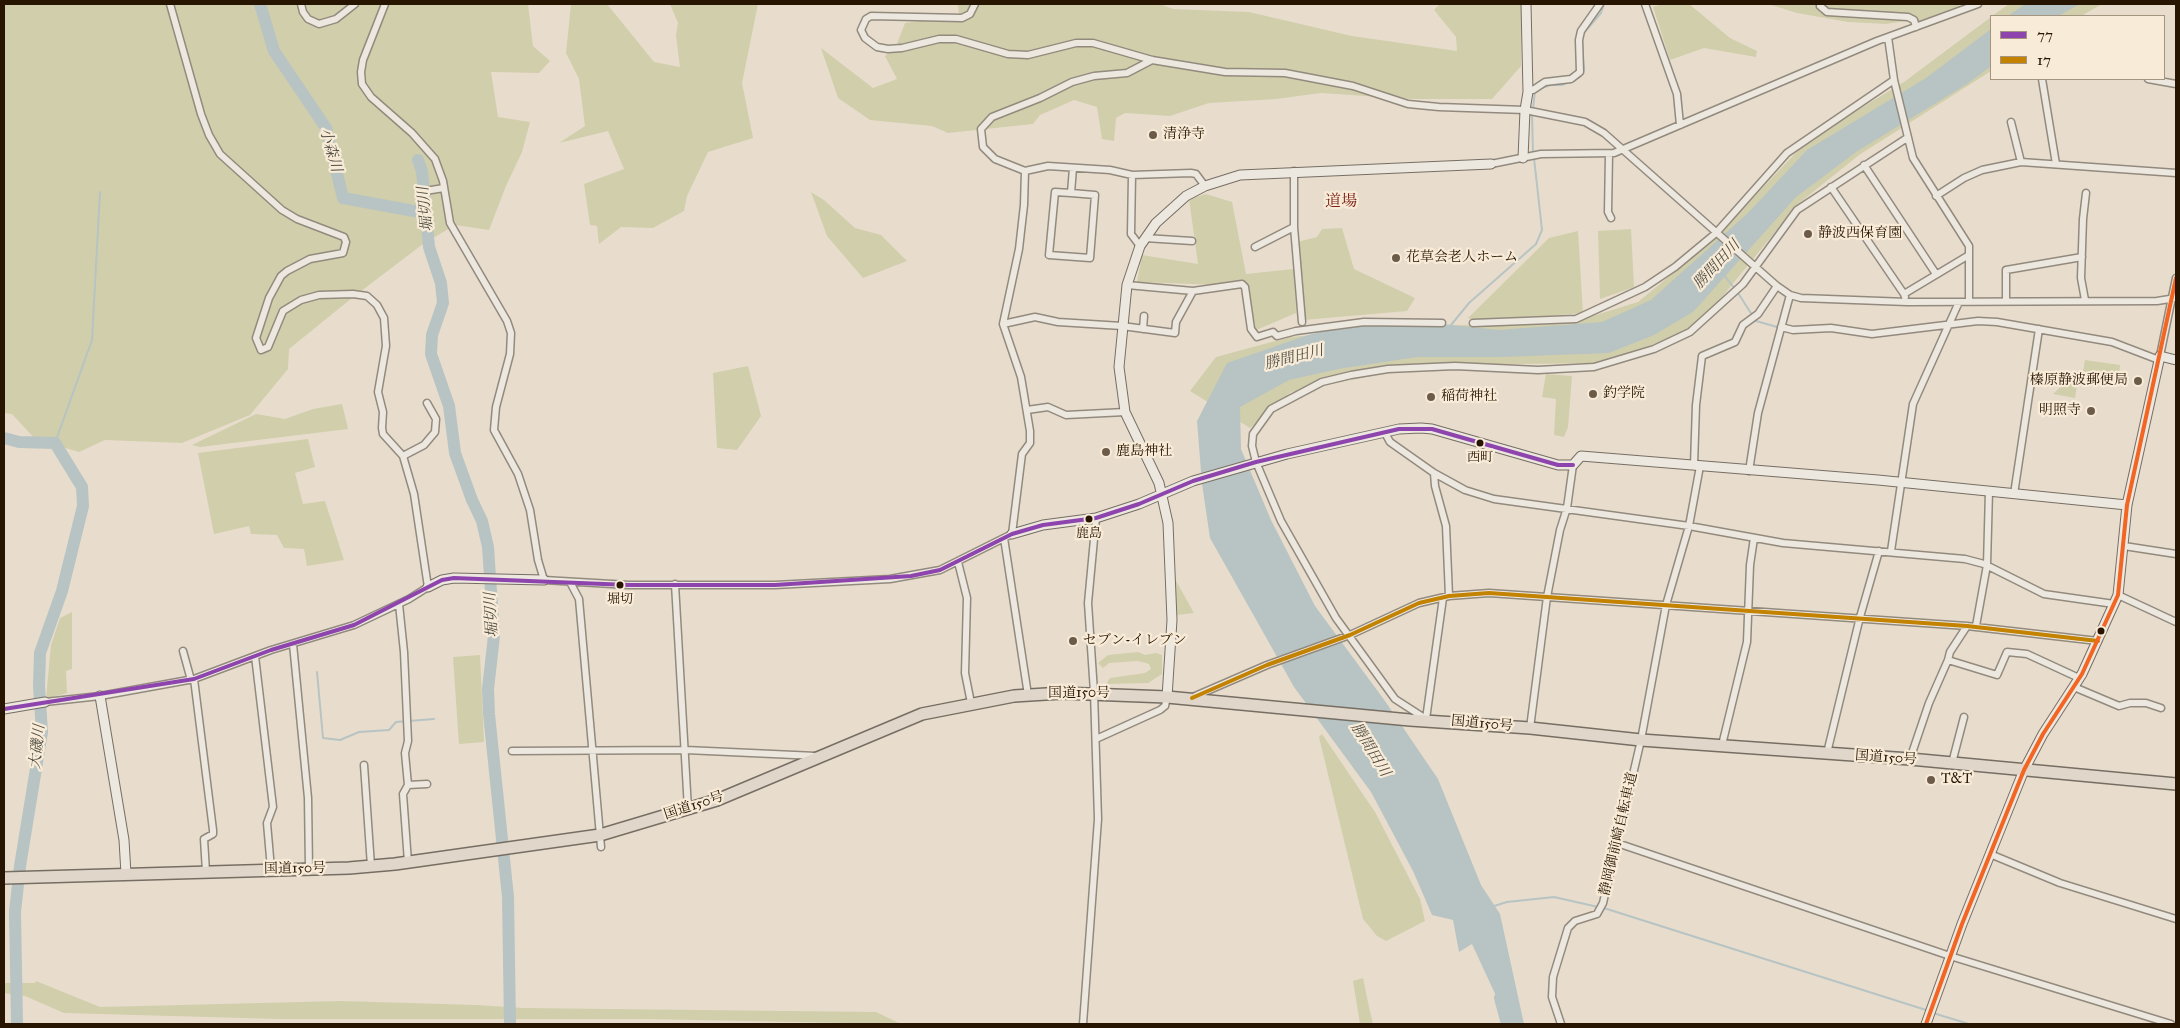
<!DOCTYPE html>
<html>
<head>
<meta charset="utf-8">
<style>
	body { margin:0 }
	#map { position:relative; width:2180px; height:1028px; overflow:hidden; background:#e8ddcd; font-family:"IM FELL Great Primer",serif }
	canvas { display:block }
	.frame { position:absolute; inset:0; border:5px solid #271501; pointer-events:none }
	.legend { position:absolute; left:1990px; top:15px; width:175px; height:65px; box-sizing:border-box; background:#f8ebd7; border:1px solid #a49581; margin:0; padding:6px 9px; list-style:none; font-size:15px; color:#271501 }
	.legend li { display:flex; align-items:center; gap:10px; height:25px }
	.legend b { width:25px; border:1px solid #a49581 }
</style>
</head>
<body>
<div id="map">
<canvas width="2180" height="1028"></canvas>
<div class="frame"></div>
<ul class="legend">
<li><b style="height:6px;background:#8e44ad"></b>77</li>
<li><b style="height:6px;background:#c38200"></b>17</li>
</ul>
</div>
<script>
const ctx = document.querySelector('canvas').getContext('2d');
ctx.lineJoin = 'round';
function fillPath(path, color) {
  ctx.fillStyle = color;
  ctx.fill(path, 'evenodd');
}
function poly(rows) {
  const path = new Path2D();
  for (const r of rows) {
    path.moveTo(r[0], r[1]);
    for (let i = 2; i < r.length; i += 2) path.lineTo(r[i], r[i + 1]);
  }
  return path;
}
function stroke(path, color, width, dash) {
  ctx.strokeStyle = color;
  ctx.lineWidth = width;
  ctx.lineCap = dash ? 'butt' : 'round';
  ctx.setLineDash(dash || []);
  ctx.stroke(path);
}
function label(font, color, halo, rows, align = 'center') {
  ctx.font = font + ' "IM FELL Great Primer","Noto Serif JP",serif';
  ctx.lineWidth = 4.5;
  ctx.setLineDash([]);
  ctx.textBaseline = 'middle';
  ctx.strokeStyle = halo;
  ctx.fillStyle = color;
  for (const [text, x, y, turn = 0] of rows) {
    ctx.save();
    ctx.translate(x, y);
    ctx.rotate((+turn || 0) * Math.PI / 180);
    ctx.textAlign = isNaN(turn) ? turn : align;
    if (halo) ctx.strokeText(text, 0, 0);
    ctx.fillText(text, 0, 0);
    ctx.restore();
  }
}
fillPath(poly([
	[4,4,528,4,533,46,550,61,539,73,491,72,498,117,530,122,522,152,506,186,489,230,455,225,423,244,352,298,289,349,288,369,250,415,182,443,105,440,79,452,35,439,12,414,4,413],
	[571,4,607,4,654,62,680,67,676,35,678,23,670,4,758,4,742,83,753,138,708,152,687,196,684,211,653,228,621,227,599,244,597,226,590,225,584,184,624,169,608,131,559,143,585,126,579,79,566,53],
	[958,4,1160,4,1173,9,1249,12,1352,36,1457,51,1456,37,1434,10,1440,4,1521,4,1521,66,1492,99,1411,99,1321,93,1276,99,1209,103,1170,116,1125,113,1116,118,1114,141,1102,139,1097,107,1074,100,1040,115,1033,124,948,133,932,126,870,120,838,98,821,48,873,88,897,79,885,56,897,44,905,23,959,16],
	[1662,4,1689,4,1730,38,1757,51,1756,57,1704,48,1670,60,1653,7],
	[1768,4,1959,4,1959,12,1916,27,1913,20,1886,24,1848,22,1797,13],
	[2009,4,2102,4,2081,16,1992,16],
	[1991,17,1991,71,1859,155,1798,204,1713,308,1683,332,1607,363,1426,365,1291,392,1250,428,1190,391,1216,357,1290,337,1426,326,1545,323,1596,315,1638,302,1709,244,1808,140,1904,82],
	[811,192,824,200,855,228,881,235,907,261,863,278,827,236],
	[1206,194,1232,202,1246,274,1293,269,1293,243,1317,237,1322,229,1342,228,1354,269,1415,298,1407,311,1304,320,1298,277,1295,279,1296,313,1254,331,1247,286,1137,282,1142,255,1198,264,1189,199],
	[1631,229,1634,287,1600,299,1598,231],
	[1578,231,1583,313,1478,322,1468,318,1549,238],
	[2085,360,2120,365,2118,382,2082,377],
	[748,366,761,416,737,450,717,448,713,373],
	[1546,374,1572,376,1568,427,1564,437,1554,435,1556,399,1542,397],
	[2068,380,2078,380,2075,398,2053,394],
	[342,404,348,429,200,447,192,445,256,414,285,419,313,409],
	[308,439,315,467,295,473,303,504,325,501,344,560,307,566,304,549,284,548,277,535,251,534,249,526,214,534,198,453],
	[1175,579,1194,613,1177,615],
	[72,612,72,669,66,671,67,693,46,699,51,645,60,618],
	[1138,652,1145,655,1156,653,1162,655,1162,674,1148,683,1106,684,1110,678,1145,673,1151,669,1149,664,1138,661,1109,663,1103,668,1098,663,1108,655],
	[480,655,484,742,459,744,453,657],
	[1322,734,1375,812,1420,899,1425,921,1386,941,1377,936,1363,919,1319,737],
	[1363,978,1369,1007,1373,1024,1360,1024,1353,981],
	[36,981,100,1007,341,1001,477,1005,524,1008,876,1012,901,1024,645,1019,279,1019,64,1013,25,996,4,993,4,983,35,983]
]), '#d1ceab');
fillPath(poly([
	[2025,4,2080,4,2058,16,2008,16],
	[1991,29,1991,66,1967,84,1856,152,1796,197,1693,312,1654,335,1609,353,1502,357,1417,357,1338,369,1289,380,1240,407,1241,449,1271,520,1315,606,1385,701,1438,779,1481,885,1500,914,1524,1024,1509,1024,1472,944,1459,952,1453,920,1432,915,1413,871,1371,792,1294,687,1210,538,1202,484,1197,421,1227,363,1308,335,1364,322,1432,323,1499,330,1602,322,1651,300,1748,213,1807,150,1926,78]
]), '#b7c4c3');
stroke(poly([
	[1583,34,1601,13,1604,4],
	[1539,89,1551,85,1562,85,1580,77,1584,70,1582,39],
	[1533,109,1535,91],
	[1532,113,1533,153],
	[1724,275,1735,289],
	[1738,293,1756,321,1777,327],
	[1451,325,1469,303,1536,244,1542,230,1534,158],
	[55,443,92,340,100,192],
	[317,672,323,738,340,740,359,732,389,730,396,722,434,719],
	[1494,906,1507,902,1554,897,1607,909,1926,1010],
	[1933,1013,1969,1024]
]), '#b7c4c3', 2);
stroke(poly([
	[260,4,274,51,326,128,343,198,425,213],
	[418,160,422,171,429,247,441,283,443,303,432,335,431,354,449,406,455,453,472,500,482,521,488,547,494,636,488,689,489,714,508,897,510,1024],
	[4,438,19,442,55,443,82,487,83,506,62,591,40,653,39,686,42,732,20,866,15,912,17,1024],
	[1500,998,1507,1024]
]), '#b7c4c3', 12);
const street = poly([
	[301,4,303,12,308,19,319,24,336,19,355,4],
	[385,4,363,60,361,72,362,84,371,97,412,133,435,159,443,181,450,223,507,321,511,333,510,354,496,407,494,430,518,474,530,510,538,560,544,580,629,585,775,585,890,579,940,570,1012,534,1022,454,1030,443,1030,431,1021,377,1003,324,1019,249,1024,205,1025,171],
	[975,4,970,14,962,18,871,16,866,19,861,30,865,38,877,47,888,49,902,48,939,39,956,39,1008,54,1028,55,1076,43,1093,43,1152,60,1225,72,1285,73,1353,86,1408,104,1439,107,1525,110,1585,122,1604,133,1777,286,1790,295,1801,298,1907,302,2157,301,2176,298],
	[1645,4,1677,94,1680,125],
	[1821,4,1820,6,1827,12,1908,17,1914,20,1916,27],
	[1888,37,1894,80,1913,158,1969,246,1969,301],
	[1152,60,1127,73,1094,76,1072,82,1040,98,992,117,981,129,983,147,995,159,1025,171,1048,166,1110,170,1132,175,1191,173,1196,174,1205,186],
	[2042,79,2056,164],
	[2148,79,2176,84],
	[1528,89,1533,90,1545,82,1571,79,1580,72,1579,40,1581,31,1600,4],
	[2011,122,2021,162],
	[1609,154,1608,212,1611,218],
	[1491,164,1541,154,1614,153,1877,41,1978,4],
	[1864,165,1936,274],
	[1294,171,1294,227,1302,322],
	[1132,175,1131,234,1140,246],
	[1831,187,1904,294],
	[425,191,444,188],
	[1071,193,1055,192,1049,255,1090,258,1095,195,1071,193,1073,168],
	[1936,196,1964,178,1982,170,2021,162,2176,173],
	[1145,238,1192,241],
	[1255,247,1294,227],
	[1127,285,1193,291],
	[1905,297,1904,294,1969,255],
	[2085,300,2081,278,2083,219,2086,193],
	[2006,301,2006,270,2082,257],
	[1473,323,1576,319,1645,287,1675,267,1716,233,1787,153,1894,80],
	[1003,324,1035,317,1058,322,1122,326,1175,333,1176,322,1193,291,1242,284,1245,287,1251,329,1257,337,1273,332,1277,336,1296,331,1364,322,1442,323],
	[1781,327,1793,330,1831,328,1872,334,1978,321,1997,322,2112,342,2159,360],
	[1143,329,1144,316],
	[2160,356,2176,278],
	[1027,410,1048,407,1066,415,1125,412],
	[1385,433,1390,442,1434,473,1465,490,1494,499,1689,526,1783,543,1965,559,1984,564,2044,594,2114,604],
	[403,456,424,445,435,432,436,419,427,403],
	[1694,465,1696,405,1702,356,1735,342,1743,325,1758,314,1777,286],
	[1749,471,1758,413,1790,295],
	[1434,473,1435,486,1446,526,1449,596],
	[2014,494,2039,329],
	[1004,538,1028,695],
	[2124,546,2176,554],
	[1891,551,1913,404,1959,302],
	[958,562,967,598,965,673,971,703],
	[570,582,579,599,601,847],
	[675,584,688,809],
	[2118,595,2176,622],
	[1443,598,1426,719,1395,699,1336,618,1281,521,1256,462,1252,446,1253,434,1271,409,1322,382,1351,375,1388,369,1455,366,1538,370,1594,367,1654,349,1690,332,1743,284,1797,210,1907,138],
	[399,604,404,652,408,741,405,753,408,785,403,794,408,862],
	[1967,626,1950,652,1948,660,1997,675,2007,652,2027,654,2079,678],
	[1976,626,1987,565,1989,491],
	[293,644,308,798,309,869],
	[183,651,191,680],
	[255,656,273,807,267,823,271,869],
	[194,679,213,830,213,834,204,839,206,872],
	[2074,687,2119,706,2130,703,2146,703,2161,708],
	[1193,697,1267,665,1350,635,1419,603,1449,596,1489,593,1967,626,2098,641],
	[45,702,100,696,194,679,271,650,354,625,409,599,428,587,414,494,403,456,383,434,382,428,383,412,378,392,386,346,384,318,377,305,367,296,353,294,319,295,301,300,283,311,268,347,261,350,256,338,269,298,281,276,287,271,310,259,343,253,346,242,344,237,297,219,282,210,220,154,209,135,201,114,170,4],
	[1530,728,1547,597,1560,530,1567,508,1573,465],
	[1096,739,1160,710,1165,706,1167,697],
	[1722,745,1747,642,1750,565,1754,538],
	[512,751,686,750,816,756],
	[1827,753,1860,617,1879,551],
	[1910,759,1929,703,1948,660],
	[1952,763,1964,717],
	[364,765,371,866],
	[408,785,427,784],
	[1617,843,1950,956,2171,1024],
	[1990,854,2060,883,2176,919],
	[1083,1024,1098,819,1094,692,1088,603,1096,518],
	[1561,1024,1552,997,1553,977,1568,928,1575,921,1597,914,1603,903,1641,740,1666,605,1689,526,1700,466]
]);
const secondary = poly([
	[1523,158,1525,110,1528,92,1526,4],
	[1012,534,1043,525,1096,518,1139,504,1193,481,1287,454,1399,429,1421,428,1432,429,1558,465,1573,465,1581,456,1878,480,2127,505],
	[428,587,442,580,454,578,544,580],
	[100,696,124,840,126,874],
	[1167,697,1172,620,1168,523,1159,483,1125,412,1119,367,1127,285,1140,246,1156,223,1186,196,1205,186,1240,175,1491,164],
	[4,709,45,702],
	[1926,1024,1962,924,2024,770,2043,734,2082,674,2118,595,2127,505,2160,356,2176,360]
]);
const highway = poly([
	[4,878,349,868,395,864,600,835,717,800,922,714,1014,696,1062,693,1167,697,1410,720,1530,728,1641,740,1910,759,2176,784]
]);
stroke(street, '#938a7e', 9);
stroke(secondary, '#776e63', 11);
stroke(highway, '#776e63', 14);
stroke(street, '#ece7df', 6);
stroke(secondary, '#ece7df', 9);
stroke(highway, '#e0d6c9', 11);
stroke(poly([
	[4,709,194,679,271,650,354,625,442,580,454,578,629,585,775,585,911,576,940,570,1012,534,1043,525,1096,518,1139,504,1193,481,1256,462,1399,429,1432,429,1558,465,1573,465]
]), '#8e44ad', 4);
stroke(poly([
	[1192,698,1267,665,1350,635,1419,603,1449,596,1489,593,1967,626,2098,641]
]), '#c38200', 4);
stroke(poly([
	[1926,1024,1962,924,2024,770,2043,734,2082,674,2118,595,2127,505,2176,278]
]), '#f26522', 4);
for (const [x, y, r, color] of [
	[1153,135,5,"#6b5b48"],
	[1808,234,5,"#6b5b48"],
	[1396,258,5,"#6b5b48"],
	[2138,381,5,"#6b5b48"],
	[1593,394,5,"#6b5b48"],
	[1431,397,5,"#6b5b48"],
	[2091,411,5,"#6b5b48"],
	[1480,443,4.5,"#271501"],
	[1106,452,5,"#6b5b48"],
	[1089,519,4.5,"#271501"],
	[620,585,4.5,"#271501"],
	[2101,631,4.5,"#271501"],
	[1073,641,5,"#6b5b48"],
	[1931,780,5,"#6b5b48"]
]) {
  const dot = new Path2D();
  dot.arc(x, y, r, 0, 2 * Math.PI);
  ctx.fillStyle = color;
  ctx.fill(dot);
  stroke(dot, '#f8ebd7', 2);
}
label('13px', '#271501', '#f8ebd7', [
	["西町",1480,458],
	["鹿島",1089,534],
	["堀切",620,600]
]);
label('14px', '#271501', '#f8ebd7', [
	["清浄寺",1163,135],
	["静波西保育園",1818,234],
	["花草会老人ホーム",1406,258],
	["榛原静波郵便局",2128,381,"right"],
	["釣学院",1603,394],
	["稲荷神社",1441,397],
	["明照寺",2081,411,"right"],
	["鹿島神社",1116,452],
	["セブン-イレブン",1083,641],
	["T&T",1941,780]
], 'left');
label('14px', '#271501', '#f8ebd7', [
	["国道150号",1079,694],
	["国道150号",1482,724,5],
	["国道150号",1886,758,4],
	["国道150号",694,806,-18],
	["静岡御前崎自転車道",1619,834,-77],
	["国道150号",295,869,-1]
]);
label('italic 15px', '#524f44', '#f8ebd7', [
	["小森川",330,150,74],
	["堀切川",426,209,-96],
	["勝間田川",1717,265,-47],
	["勝間田川",1294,358,-14],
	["堀切川",492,615,-93],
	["大磯川",38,747,-84],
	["勝間田川",1370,750,58]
]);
label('16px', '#7a1f14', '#f8ebd7', [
	["道場",1341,202]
]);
</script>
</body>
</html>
